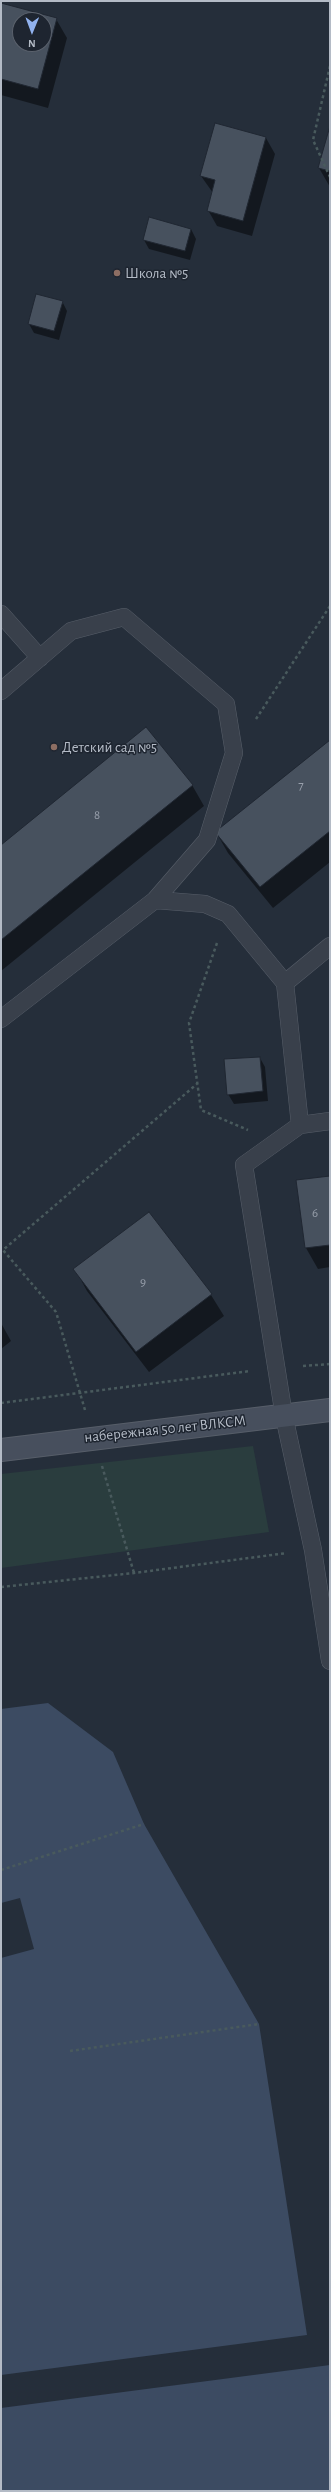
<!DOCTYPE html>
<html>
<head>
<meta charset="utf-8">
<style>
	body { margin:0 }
	#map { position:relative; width:331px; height:2492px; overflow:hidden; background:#252e3a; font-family:"Alegreya Sans",sans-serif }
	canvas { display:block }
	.frame { position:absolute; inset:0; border:2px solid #b4bbc6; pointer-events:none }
	.north { position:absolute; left:12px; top:12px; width:40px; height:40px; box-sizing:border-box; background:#1e2530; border:1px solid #5a616c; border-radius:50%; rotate:181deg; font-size:11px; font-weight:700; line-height:16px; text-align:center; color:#b4bbc6 }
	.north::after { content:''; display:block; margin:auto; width:14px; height:18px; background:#91b2ef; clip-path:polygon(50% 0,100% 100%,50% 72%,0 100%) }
</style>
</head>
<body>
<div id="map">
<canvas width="331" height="2492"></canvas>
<div class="frame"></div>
<div class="north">N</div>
</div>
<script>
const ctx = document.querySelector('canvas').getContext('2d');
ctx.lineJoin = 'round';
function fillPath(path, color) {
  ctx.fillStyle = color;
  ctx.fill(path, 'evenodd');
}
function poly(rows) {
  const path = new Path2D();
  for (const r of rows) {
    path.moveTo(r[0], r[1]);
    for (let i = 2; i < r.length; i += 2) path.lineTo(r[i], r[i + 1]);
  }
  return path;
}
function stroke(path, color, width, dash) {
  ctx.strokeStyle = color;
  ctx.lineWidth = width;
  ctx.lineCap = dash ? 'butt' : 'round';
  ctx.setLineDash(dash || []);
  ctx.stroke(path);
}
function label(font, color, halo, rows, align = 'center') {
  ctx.font = font + ' "Alegreya Sans",sans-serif';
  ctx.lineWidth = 3;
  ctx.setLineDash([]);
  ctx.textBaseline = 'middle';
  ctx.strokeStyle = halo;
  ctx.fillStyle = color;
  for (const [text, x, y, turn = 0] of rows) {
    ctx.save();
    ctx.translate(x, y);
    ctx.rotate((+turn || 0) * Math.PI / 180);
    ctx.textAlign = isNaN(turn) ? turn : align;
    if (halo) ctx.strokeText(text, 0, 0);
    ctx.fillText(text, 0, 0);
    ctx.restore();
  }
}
fillPath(poly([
	[253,1446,269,1532,1,1568,1,1474]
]), '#2a3d3e');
fillPath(poly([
	[48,1703,113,1752,144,1824,259,2024,307,2335,1,2375,1,1709],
	[330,2365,330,2491,1,2491,1,2408]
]), '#3c4b62');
fillPath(poly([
	[20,1898,34,1949,1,1958,1,1903]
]), '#252e3a');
fillPath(poly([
	[1,4,56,19,67,38,48,108,1,95],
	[20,20,44,20,44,44,20,44],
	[330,129,330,187,319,168],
	[266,138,275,154,252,236,217,226,208,210,213,193,201,176],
	[191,229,196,239,190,260,149,249,144,240],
	[62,301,67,311,59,340,34,333,29,324],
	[330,741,330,862,273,908,228,853,216,832],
	[192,785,204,806,1,971,1,846],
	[260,1058,265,1067,268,1101,234,1104,228,1094],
	[330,1177,330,1267,318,1269,306,1248],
	[149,1213,211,1295,224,1316,149,1372,87,1291,75,1269],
	[1,1323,11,1341,1,1349]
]), '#0007');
const building = poly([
	[1,3,57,18,38,89,1,79,1,3],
	[20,20,44,20,44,44,20,44,20,20],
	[215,123,266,137,243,221,207,211,215,180,200,176,215,123],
	[330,126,330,171,318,168,330,126],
	[149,217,191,229,185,251,143,240,149,217],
	[36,294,63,301,54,331,28,324,36,294],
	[146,727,193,785,1,940,1,845,146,727],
	[330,740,330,831,260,887,215,832,330,740],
	[260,1057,263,1091,227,1095,224,1059,260,1057],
	[330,1176,330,1245,305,1248,296,1180,330,1176],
	[149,1212,212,1294,136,1352,73,1269,149,1212]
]);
fillPath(building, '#47515e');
stroke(building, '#202732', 1);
const lane = poly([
	[1,614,40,658],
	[1,691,71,631,124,617,226,704,234,753,207,840,155,900],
	[285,983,330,946],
	[1,1019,155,900,205,904,228,914,285,983,300,1125],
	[330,1121,300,1125,244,1165,284,1416,313,1550,330,1661]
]);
const secondary = poly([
	[1,1450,330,1410]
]);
stroke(lane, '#575e69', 18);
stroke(secondary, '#575e69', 24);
stroke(poly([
	[330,66,313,140,330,177],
	[256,719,330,606],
	[217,943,189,1023,201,1110,248,1130],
	[303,1366,330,1364],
	[1,1403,250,1371],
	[85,1410,56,1312,3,1250,198,1083],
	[102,1466,134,1573],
	[1,1587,134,1573,287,1553],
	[1,1870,144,1824],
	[70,2051,259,2024]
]), '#495a5d', 2.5, [3, 3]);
stroke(lane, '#39404b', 17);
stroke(secondary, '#474f5d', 22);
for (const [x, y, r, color] of [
	[117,273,4,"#8d6e63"],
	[54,747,4,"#8d6e63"]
]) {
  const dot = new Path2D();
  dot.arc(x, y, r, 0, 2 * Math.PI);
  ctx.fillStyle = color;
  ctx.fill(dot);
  stroke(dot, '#1e2530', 1.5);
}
label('13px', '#99a0ac', null, [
	["7",301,785],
	["8",97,815],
	["6",315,1213],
	["9",143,1282]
]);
label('15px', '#b4bbc6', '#1e2530', [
	["Школа №5",125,273],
	["Детский сад №5",62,747]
], 'left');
label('15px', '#b4bbc6', '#1e2530', [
	["набережная 50 лет ВЛКСМ",165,1429,-6]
]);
</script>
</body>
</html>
